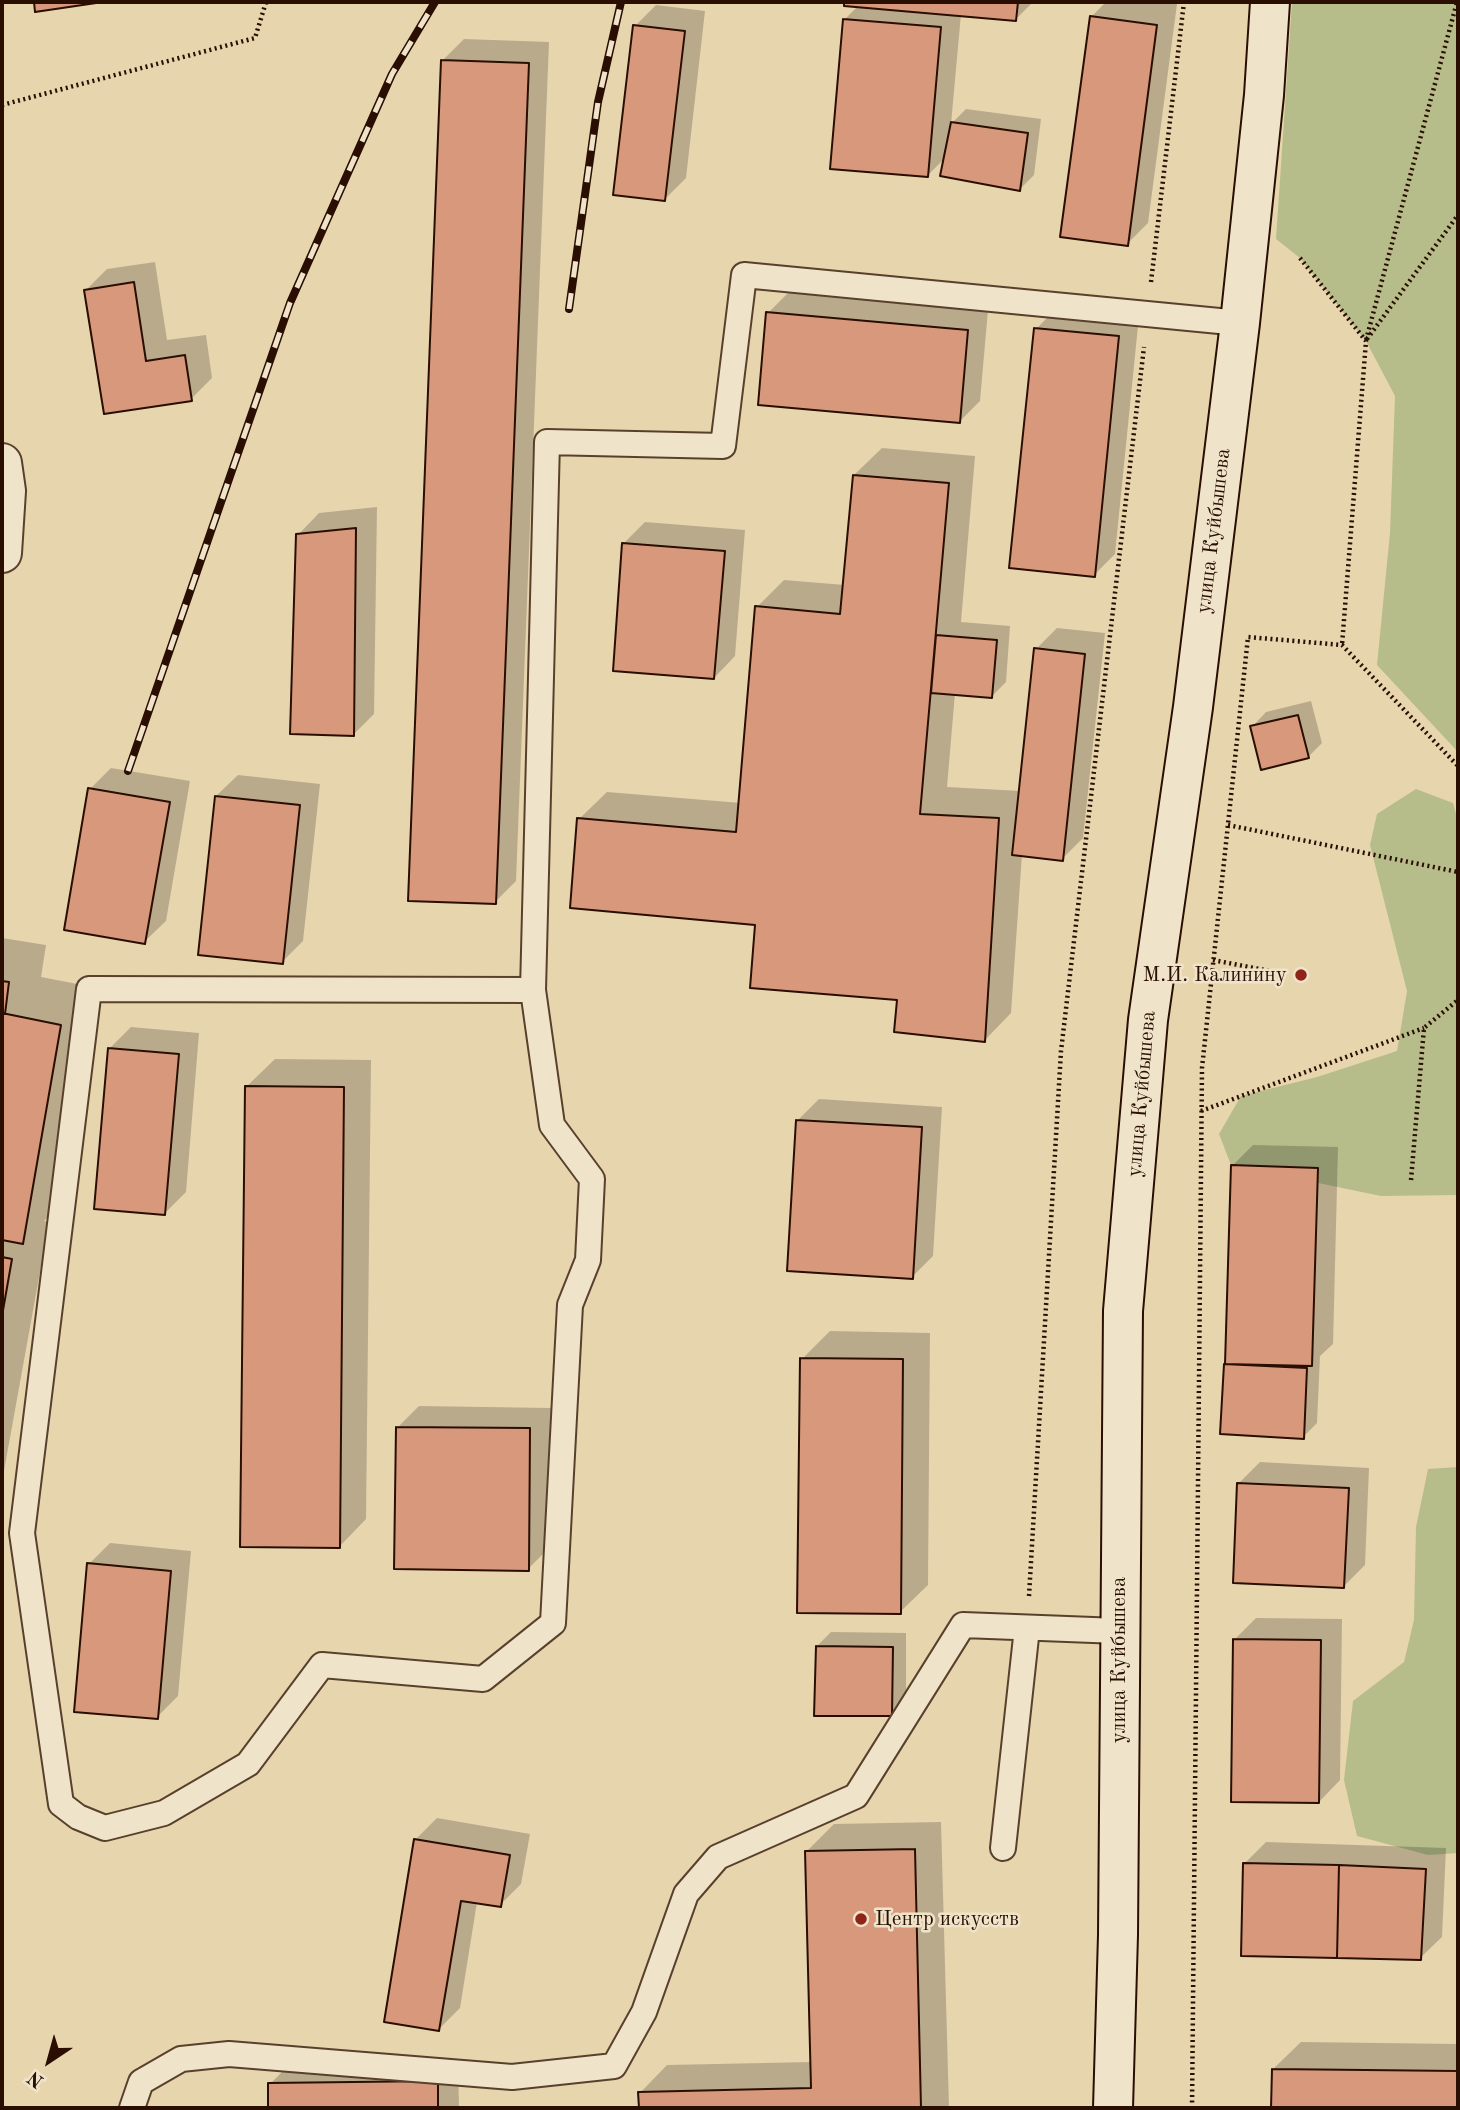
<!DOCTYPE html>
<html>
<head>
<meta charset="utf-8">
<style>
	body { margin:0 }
	#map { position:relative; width:1460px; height:2110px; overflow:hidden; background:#e7d5ae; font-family:"Old Standard TT",serif }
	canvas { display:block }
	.frame { position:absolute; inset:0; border:4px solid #2a0e02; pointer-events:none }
	.north { position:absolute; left:14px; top:2026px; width:70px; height:70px; -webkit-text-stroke:5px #efe4ca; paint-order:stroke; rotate:216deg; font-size:19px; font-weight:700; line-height:28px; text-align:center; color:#2a0e02 }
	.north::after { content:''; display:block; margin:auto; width:24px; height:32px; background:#2a0e02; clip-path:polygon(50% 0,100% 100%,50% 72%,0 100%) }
</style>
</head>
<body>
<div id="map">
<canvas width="1460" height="2110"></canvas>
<div class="frame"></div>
<div class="north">N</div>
</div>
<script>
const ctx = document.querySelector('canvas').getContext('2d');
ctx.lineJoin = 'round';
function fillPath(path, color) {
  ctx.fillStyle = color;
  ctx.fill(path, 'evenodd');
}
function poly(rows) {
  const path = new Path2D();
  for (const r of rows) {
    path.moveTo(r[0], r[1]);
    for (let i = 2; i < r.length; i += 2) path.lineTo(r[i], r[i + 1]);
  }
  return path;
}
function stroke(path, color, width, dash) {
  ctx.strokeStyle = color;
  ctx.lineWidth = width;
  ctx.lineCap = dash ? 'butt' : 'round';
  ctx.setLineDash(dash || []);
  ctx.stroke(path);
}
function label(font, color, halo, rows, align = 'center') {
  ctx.font = font + ' "Old Standard TT",serif';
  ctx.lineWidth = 5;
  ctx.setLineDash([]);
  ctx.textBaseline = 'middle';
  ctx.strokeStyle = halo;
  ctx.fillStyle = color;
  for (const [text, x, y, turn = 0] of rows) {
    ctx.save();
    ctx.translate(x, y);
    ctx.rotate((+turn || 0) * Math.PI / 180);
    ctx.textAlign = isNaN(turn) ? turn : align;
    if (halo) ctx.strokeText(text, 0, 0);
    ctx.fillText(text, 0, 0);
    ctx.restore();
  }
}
fillPath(poly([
	[1292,2,1458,2,1458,752,1377,665,1390,533,1395,396,1366,341,1300,258,1276,239],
	[1416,789,1453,803,1458,821,1458,1195,1381,1196,1231,1165,1219,1134,1241,1096,1317,1077,1397,1051,1407,991,1370,845,1377,814],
	[1458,1467,1458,1853,1428,1855,1357,1836,1344,1780,1353,1701,1404,1662,1414,1620,1416,1527,1428,1469]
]), '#b6bd8a');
fillPath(poly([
	[846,2,1033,2,1016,19,961,14,951,124,966,109,1041,119,1034,175,1020,189,945,158,928,175,844,20,858,6,846,5],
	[1106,2,1177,4,1148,223,1127,244,1091,17],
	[656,5,705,11,686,178,665,199,635,26],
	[464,39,549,42,516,881,495,902,443,60],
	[155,262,167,340,206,335,212,378,191,399,105,412,86,290,107,269],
	[789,292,988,310,980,401,959,422,768,313],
	[1057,308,1139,316,1115,554,1094,575,1036,329],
	[882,448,975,456,961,622,1010,626,1006,682,992,696,955,693,947,787,1021,791,1036,649,1057,628,1105,633,1083,838,1062,859,1022,854,1011,1013,984,1041,757,923,579,819,607,792,741,803,757,607,784,580,845,585,854,475],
	[377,507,374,714,353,735,298,535,319,513],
	[645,522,745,530,735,656,714,678,624,543],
	[1311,701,1322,743,1308,757,1252,727,1266,712],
	[111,768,190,781,166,921,144,942,90,789],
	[238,775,320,784,303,941,282,962,216,796],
	[2,938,46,945,41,977,98,988,60,1204,44,1221,49,1222,2,1482],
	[131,1027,199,1033,186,1192,165,1213,110,1048],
	[275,1059,371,1060,366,1519,339,1547,247,1086],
	[819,1099,942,1107,933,1256,912,1277,798,1120],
	[1253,1145,1338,1147,1333,1344,1320,1356,1317,1423,1303,1437,1225,1365,1232,1166],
	[830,1331,930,1333,928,1585,900,1612,802,1359],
	[419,1406,551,1408,549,1548,528,1569,398,1427],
	[1260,1462,1369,1468,1365,1565,1344,1586,1239,1483],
	[110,1543,191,1551,178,1696,157,1717,89,1564],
	[1256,1618,1342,1619,1340,1780,1319,1802,1235,1639],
	[831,1632,906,1633,906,1700,891,1715,817,1646],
	[437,1818,530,1834,521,1884,500,1905,477,1902,460,2008,439,2029,416,1839],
	[941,1822,949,2108,640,2108,640,2093,667,2065,812,2062,806,1852,834,1824],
	[1266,1842,1446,1848,1442,1937,1420,1958,1245,1863],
	[1301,2042,1458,2044,1458,2108,1273,2108,1273,2069],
	[458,2060,459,2108,270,2108,270,2084,291,2063]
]), '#0003');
const building = poly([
	[34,2,103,2,35,12,34,2],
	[844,2,1018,2,1016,21,844,6,844,2],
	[1090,16,1157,25,1128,246,1060,237,1090,16],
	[843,19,941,27,928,177,830,169,843,19],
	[633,25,685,31,665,201,613,195,633,25],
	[441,60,529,63,496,904,408,901,441,60],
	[951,122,1028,133,1020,191,940,176,951,122],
	[134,282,146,361,185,355,192,401,104,414,84,290,134,282],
	[766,312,968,330,960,423,758,405,766,312],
	[1034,328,1119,336,1095,577,1009,568,1034,328],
	[853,475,949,483,920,814,999,818,985,1042,894,1032,897,1000,750,988,755,925,570,908,577,818,736,832,755,606,840,614,853,475],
	[356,528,354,736,290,734,296,534,356,528],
	[622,543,725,551,714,679,613,671,622,543],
	[936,635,997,640,992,698,931,693,936,635],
	[1034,648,1085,654,1063,861,1012,855,1034,648],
	[1298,715,1309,758,1261,770,1250,726,1298,715],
	[88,788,170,802,145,944,64,930,88,788],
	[215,796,300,805,283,964,198,955,215,796],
	[2,981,9,982,5,1014,2,1013,2,981],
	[2,1013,61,1025,23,1244,2,1240,2,1013],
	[108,1048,179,1054,165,1215,94,1209,108,1048],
	[245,1086,344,1087,340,1548,240,1547,245,1086],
	[796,1120,922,1127,913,1279,787,1271,796,1120],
	[1231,1165,1318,1168,1312,1366,1225,1364,1231,1165],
	[2,1257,12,1259,2,1316,2,1257],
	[800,1358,903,1359,901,1614,797,1613,800,1358],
	[1224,1364,1307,1368,1304,1439,1220,1434,1224,1364],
	[396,1427,530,1428,529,1571,394,1569,396,1427],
	[1237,1483,1349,1488,1344,1588,1233,1583,1237,1483],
	[87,1563,171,1571,158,1719,74,1712,87,1563],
	[1233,1639,1321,1640,1319,1803,1231,1802,1233,1639],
	[816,1646,893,1647,892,1716,814,1716,816,1646],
	[414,1839,510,1855,501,1907,461,1901,439,2031,384,2022,414,1839],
	[915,1849,921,2108,639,2108,638,2092,811,2088,805,1851,915,1849],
	[1243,1863,1339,1865,1337,1958,1241,1956,1243,1863],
	[1339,1865,1426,1869,1421,1960,1337,1958,1339,1865],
	[1272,2069,1458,2071,1458,2108,1271,2108,1272,2069],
	[438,2081,438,2108,268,2108,268,2083,438,2081]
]);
fillPath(building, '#d7987b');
stroke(building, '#2a0e02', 2);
const service = poly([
	[533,990,89,989,22,1533,61,1804,78,1817,105,1828,164,1813,248,1764,322,1665,483,1679,553,1623,570,1305,588,1260,592,1179,552,1125,533,990,547,442,723,446,744,275,1240,323],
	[1003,1848,1027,1628],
	[132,2108,141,2082,181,2059,229,2054,512,2077,614,2066,644,2012,686,1894,718,1857,856,1796,963,1625,1119,1631]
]);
const minor = poly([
	[2,463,6,491,2,553]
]);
const secondary = poly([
	[1113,2108,1118,1935,1123,1311,1148,1020,1193,707,1240,323,1264,95,1270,2]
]);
stroke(service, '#59402d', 28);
stroke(minor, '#59402d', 42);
stroke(secondary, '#2a0e02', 42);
stroke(poly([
	[2,105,255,38,266,2],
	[1300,258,1366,341,1342,645],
	[1151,282,1184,2],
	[1367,339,1458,215],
	[1366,340,1457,2],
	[1228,825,1458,872],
	[1213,960,1285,974],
	[1201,1111,1424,1028],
	[1411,1180,1424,1028,1458,1000],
	[1029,1596,1061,1051,1144,347],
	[1192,2108,1202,1068,1248,637,1342,645,1458,766]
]), '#2a0e02', 4.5, [2, 3.5]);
stroke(service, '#efe4ca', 24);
stroke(minor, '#efe4ca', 38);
stroke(secondary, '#efe4ca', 38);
const rail = poly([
	[569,309,598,102,621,2],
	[128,771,290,303,392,74,435,2]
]);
stroke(rail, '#2a0e02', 8);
stroke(rail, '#efe4ca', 5, [16]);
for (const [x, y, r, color] of [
	[1301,975,7,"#8f2418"],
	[861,1919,7,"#8f2418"]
]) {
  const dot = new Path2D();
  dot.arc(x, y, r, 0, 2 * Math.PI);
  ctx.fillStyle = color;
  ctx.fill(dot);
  stroke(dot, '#efe4ca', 2.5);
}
label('21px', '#2a0e02', '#efe4ca', [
	["улица Куйбышева",1214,531,-83],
	["улица Куйбышева",1142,1094,-85],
	["улица Куйбышева",1119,1660,-90]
]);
label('21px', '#2a0e02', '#efe4ca', [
	["М.И. Калинину",1287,975],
	["Центр искусств",875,1919,"left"]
], 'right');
</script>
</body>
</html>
